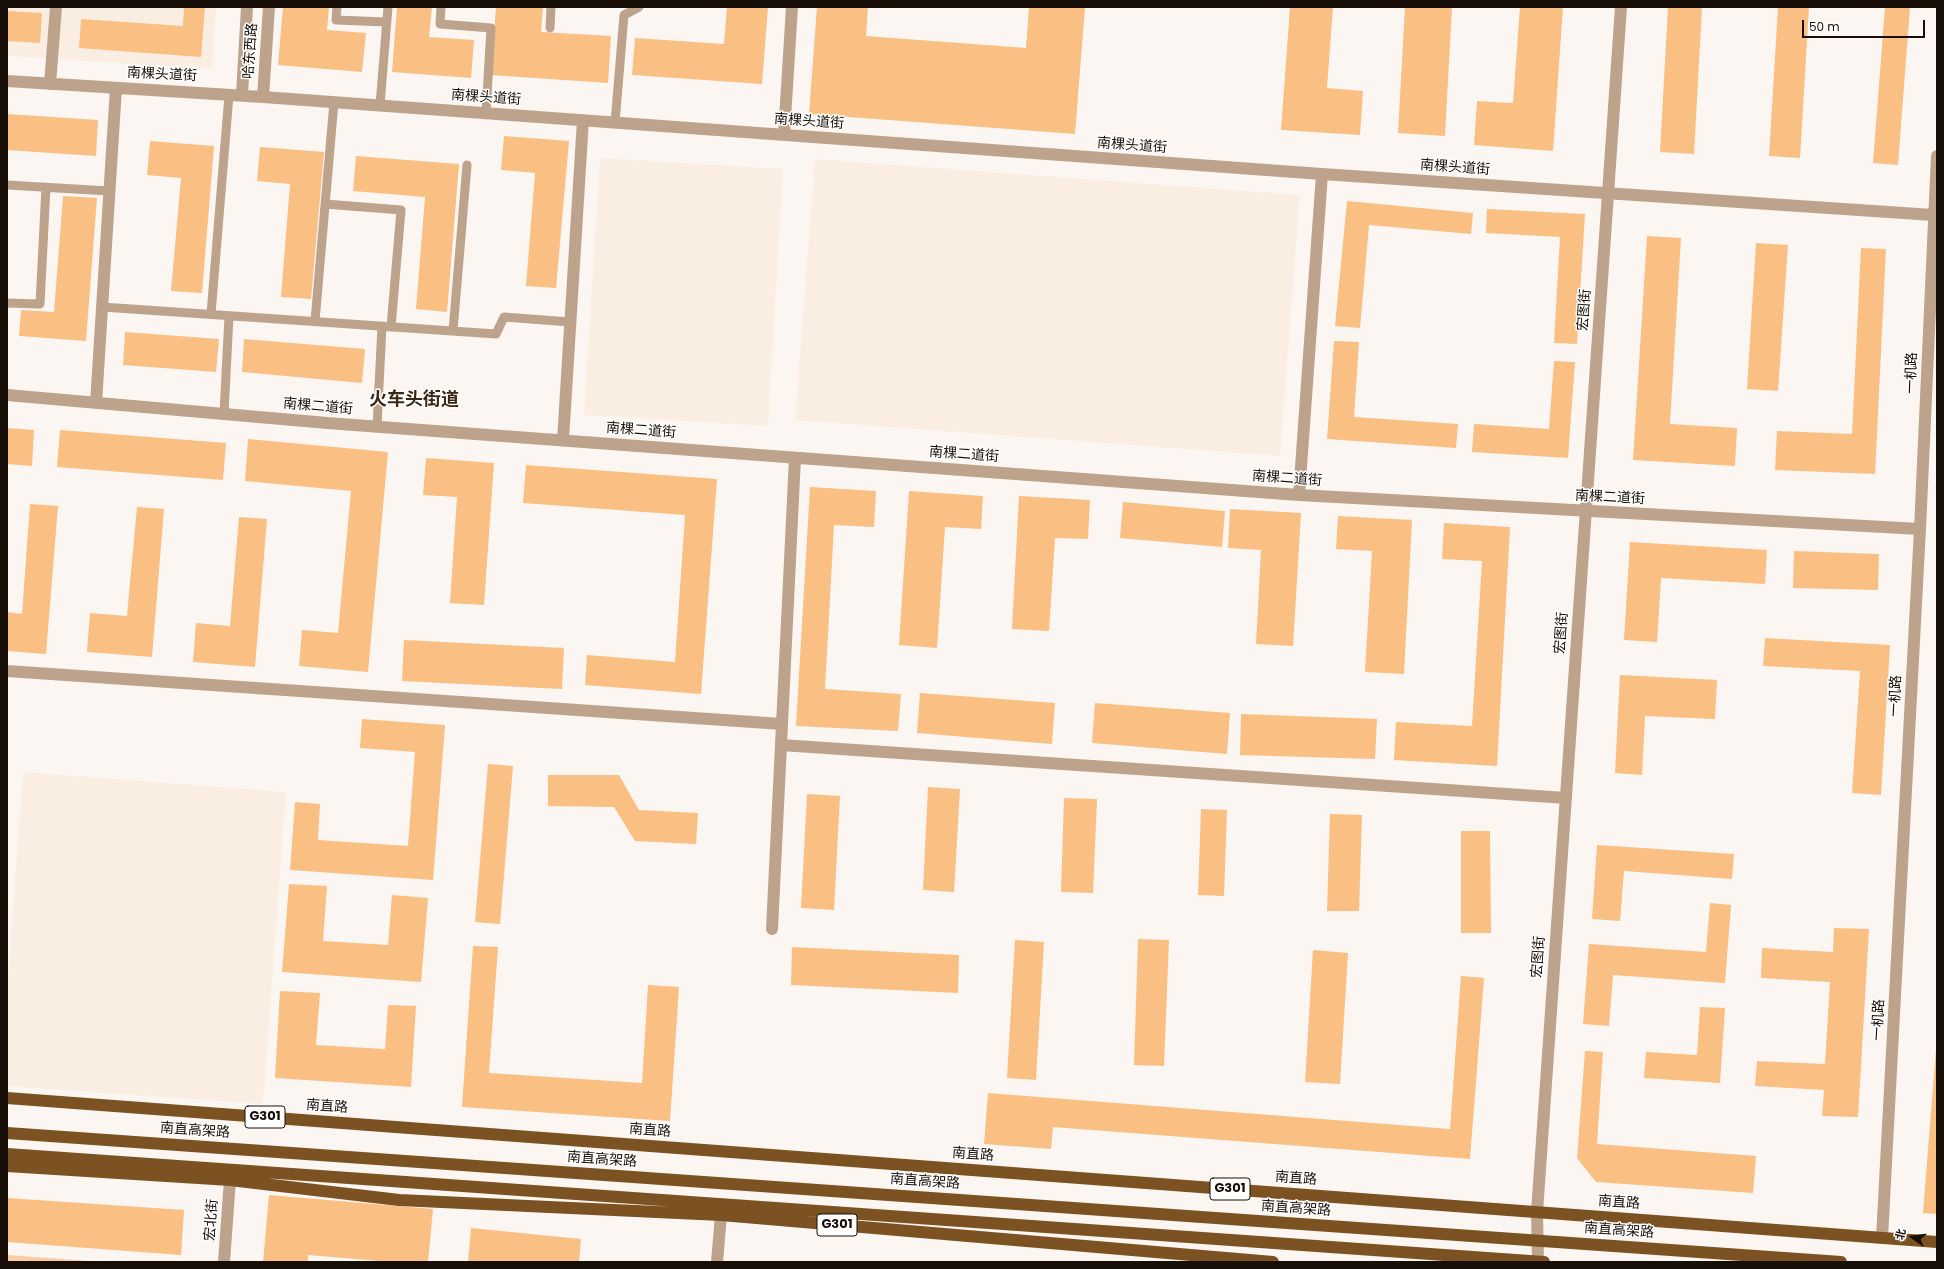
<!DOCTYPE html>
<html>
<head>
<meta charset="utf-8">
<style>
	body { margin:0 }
	#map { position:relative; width:1944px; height:1269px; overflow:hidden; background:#fcf6f2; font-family:Poppins,"Noto Sans SC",sans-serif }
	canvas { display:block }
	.frame { position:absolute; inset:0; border:8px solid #170f07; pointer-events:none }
	.north { position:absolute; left:1892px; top:1217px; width:40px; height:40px; -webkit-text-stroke:3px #fff; paint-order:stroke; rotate:284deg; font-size:11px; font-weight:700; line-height:16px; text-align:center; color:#170f07 }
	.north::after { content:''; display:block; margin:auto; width:14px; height:18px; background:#170f07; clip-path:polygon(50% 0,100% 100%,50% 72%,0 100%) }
	.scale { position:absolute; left:1802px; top:20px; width:123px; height:18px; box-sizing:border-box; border:2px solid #170f07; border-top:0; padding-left:5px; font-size:12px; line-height:14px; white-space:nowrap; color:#170f07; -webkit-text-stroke:3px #fff; paint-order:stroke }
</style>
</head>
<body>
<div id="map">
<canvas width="1944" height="1269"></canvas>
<div class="frame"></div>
<div class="north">北</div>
<div class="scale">50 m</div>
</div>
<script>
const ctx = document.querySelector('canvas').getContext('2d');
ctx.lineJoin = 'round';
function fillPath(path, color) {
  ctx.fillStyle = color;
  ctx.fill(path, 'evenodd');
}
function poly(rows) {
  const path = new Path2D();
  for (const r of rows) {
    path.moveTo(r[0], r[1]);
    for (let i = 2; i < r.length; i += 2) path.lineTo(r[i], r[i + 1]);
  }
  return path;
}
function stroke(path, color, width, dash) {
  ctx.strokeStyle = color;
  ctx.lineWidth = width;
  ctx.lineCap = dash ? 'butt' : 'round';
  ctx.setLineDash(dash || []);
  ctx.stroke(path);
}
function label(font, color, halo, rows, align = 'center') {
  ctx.font = font + ' Poppins,"Noto Sans SC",sans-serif';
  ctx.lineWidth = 3;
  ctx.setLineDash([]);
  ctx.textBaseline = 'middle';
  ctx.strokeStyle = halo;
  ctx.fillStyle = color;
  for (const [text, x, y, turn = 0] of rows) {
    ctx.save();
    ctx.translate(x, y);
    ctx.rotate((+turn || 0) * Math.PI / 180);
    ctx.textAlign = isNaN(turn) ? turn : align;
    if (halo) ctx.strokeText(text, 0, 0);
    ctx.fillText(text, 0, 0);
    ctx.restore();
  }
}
fillPath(poly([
	[7,7,216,7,212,69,7,56],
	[600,158,783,169,768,426,584,415],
	[815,159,1300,195,1280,456,795,420],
	[23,772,286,792,263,1104,7,1086,7,987]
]), '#faeee2');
fillPath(poly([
	[7,1255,103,1262,7,1262]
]), '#facca0');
fillPath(poly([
	[184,7,205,7,201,57,79,48,81,19,183,26],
	[283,7,329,7,327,30,366,33,362,72,278,65],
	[397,7,432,7,429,37,474,40,471,78,392,72],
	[496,7,543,7,541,32,611,36,608,83,491,75],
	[727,7,768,7,762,84,632,75,635,38,724,44],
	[817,7,868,7,866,36,1026,48,1029,7,1085,7,1075,134,809,114],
	[1290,7,1333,7,1327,88,1363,91,1360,135,1281,130],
	[1405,7,1452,7,1445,136,1398,133],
	[1520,7,1563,7,1553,151,1474,145,1477,101,1513,103],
	[1668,7,1702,7,1694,154,1660,152],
	[1778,7,1809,7,1800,158,1769,156],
	[1885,7,1910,7,1898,165,1873,163],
	[7,11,42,13,40,43,7,41],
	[7,114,98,120,96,156,7,150],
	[504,136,569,141,556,288,526,286,535,173,501,170],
	[150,141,214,146,202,293,171,291,181,178,147,175],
	[260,147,324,152,311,299,281,297,290,184,257,181],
	[356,156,459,164,447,312,416,309,425,197,353,191],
	[63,196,97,198,86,341,19,336,21,310,54,312],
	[1347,201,1473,213,1471,234,1369,225,1360,328,1335,326],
	[1487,209,1585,214,1577,344,1554,343,1560,237,1486,233],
	[1647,236,1681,238,1670,424,1737,428,1735,466,1633,460],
	[1756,243,1788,245,1778,391,1747,389],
	[1861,248,1886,249,1875,474,1775,470,1777,431,1852,434],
	[125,332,219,339,216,372,123,365],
	[244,339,365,349,362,383,242,372],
	[1334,341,1359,342,1354,417,1458,424,1456,448,1327,439],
	[1554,361,1575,362,1568,458,1472,452,1474,424,1549,429],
	[7,428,34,430,32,466,7,464],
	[60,430,226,443,223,480,57,467],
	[248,439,388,452,368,672,299,666,302,630,338,633,351,491,245,481],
	[426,458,494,463,484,605,450,603,457,497,423,495],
	[526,465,717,479,701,694,585,685,587,655,675,662,685,515,523,503],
	[810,487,876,491,874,527,834,525,825,689,901,694,898,731,796,726],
	[909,491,983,496,981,529,945,527,937,648,899,645],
	[1019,496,1090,500,1088,539,1055,538,1049,631,1012,629],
	[1123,502,1225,511,1222,547,1120,538],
	[30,504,58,506,46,654,7,651,7,612,22,614],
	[137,507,164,509,152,657,87,652,90,613,127,616],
	[1230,509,1301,513,1293,646,1256,644,1261,550,1228,548],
	[1338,516,1412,520,1404,674,1365,672,1372,551,1336,549],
	[239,517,267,519,255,667,193,662,196,623,230,626],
	[1444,523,1510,527,1497,766,1394,760,1396,722,1472,726,1482,561,1442,559],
	[1630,542,1767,550,1765,584,1661,578,1657,642,1624,640],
	[1794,551,1879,554,1878,590,1793,588],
	[1765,638,1890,645,1881,795,1852,793,1860,671,1763,666],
	[404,640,564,648,562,689,402,681],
	[1620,675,1717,680,1715,719,1645,716,1642,775,1615,773],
	[920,693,1055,703,1052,744,917,733],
	[1095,703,1230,713,1227,754,1092,743],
	[1241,714,1377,719,1375,759,1240,755],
	[362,719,445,725,433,880,290,870,295,802,320,804,318,840,408,846,415,752,360,748],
	[488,764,513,766,500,924,475,922],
	[548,775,619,775,639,810,698,813,696,844,635,841,614,807,548,806],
	[928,787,960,789,954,892,923,890],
	[807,794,840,796,834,910,801,908],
	[1064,798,1097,799,1093,893,1061,892],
	[1201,809,1227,810,1224,896,1198,895],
	[1330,814,1362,815,1359,911,1327,911],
	[1461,831,1490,831,1491,933,1461,933],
	[1597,845,1734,854,1732,879,1624,871,1620,921,1592,919],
	[289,884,327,886,323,941,388,945,392,895,428,898,421,982,282,972],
	[1710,903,1731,905,1725,983,1613,975,1609,1026,1583,1024,1589,944,1706,952],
	[1834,928,1869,929,1858,1117,1822,1116,1824,1090,1755,1086,1757,1061,1825,1064,1830,982,1761,978,1762,948,1833,952],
	[1138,939,1169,940,1164,1066,1134,1065],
	[1015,940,1044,942,1036,1080,1007,1078],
	[473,946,498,947,489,1073,642,1083,648,985,679,987,670,1121,462,1107],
	[792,947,959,955,958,993,791,985],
	[1313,950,1348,953,1340,1084,1305,1082],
	[1461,976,1484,978,1470,1159,1053,1127,1051,1149,984,1144,988,1093,1450,1129],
	[280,991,320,993,316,1045,385,1049,388,1005,416,1006,411,1087,275,1078],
	[1700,1007,1725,1008,1720,1083,1644,1078,1646,1052,1697,1055],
	[1936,1049,1937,1049,1937,1214,1923,1213],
	[1585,1051,1603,1052,1597,1144,1756,1156,1753,1193,1596,1182,1577,1158],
	[269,1195,433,1209,428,1262,392,1262,308,1255,308,1262,263,1262],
	[7,1198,184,1210,181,1255,7,1242],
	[471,1228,581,1239,579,1262,468,1262]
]), '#f9bf83');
stroke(poly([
	[337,7,336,20,386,22],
	[441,7,440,24,491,28,486,113],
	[550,28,551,7],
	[380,105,388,7],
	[615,123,624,15,639,7],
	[7,185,109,191],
	[325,204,401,210,391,327],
	[7,303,40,304,46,187],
	[102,307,496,334,504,317,570,322],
	[211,314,229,95],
	[315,321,334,102],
	[453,331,467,165],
	[224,414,229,316],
	[377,426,382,326]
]), '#bda38b', 9);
stroke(poly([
	[7,81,263,97,1322,174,1933,215],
	[50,84,56,7],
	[242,95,247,7],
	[263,97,269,7],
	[784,135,792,7],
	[7,395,327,423,1299,495,1920,529],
	[96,403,116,88],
	[563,440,583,120],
	[1299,495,1322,174],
	[7,671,782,724],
	[781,745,1566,798],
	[772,929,795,458],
	[1882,1238,1920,529,1937,156],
	[224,1262,230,1180]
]), '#bda38b', 12);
stroke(poly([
	[717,1262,721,1215],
	[1538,1262,1537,1212,1621,7]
]), '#bda38b', 12);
stroke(poly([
	[7,1098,1937,1242],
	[7,1133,1841,1262],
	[7,1154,1544,1262],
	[7,1166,230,1180,399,1200,721,1215,1273,1262]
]), '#7c5223', 12);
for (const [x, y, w] of [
	[265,1117,40],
	[1230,1189,40],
	[837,1225,40]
]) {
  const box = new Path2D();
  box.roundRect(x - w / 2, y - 11, w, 22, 3);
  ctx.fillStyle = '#fff';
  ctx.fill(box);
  stroke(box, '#170f07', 1);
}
label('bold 13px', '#170f07', null, [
	["G301",265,1117],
	["G301",1230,1189],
	["G301",837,1225]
]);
label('14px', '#170f07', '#fff', [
	["哈东西路",251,51,-86],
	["南棵头道街",162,75,3],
	["南棵头道街",486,98,4],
	["南棵头道街",809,122,4],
	["南棵头道街",1132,146,4],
	["南棵头道街",1455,168,4],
	["宏图街",1585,310,-86],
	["一机路",1912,373,-88],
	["南棵二道街",318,407,5],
	["南棵二道街",641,431,4],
	["南棵二道街",964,455,4],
	["南棵二道街",1287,479,4],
	["南棵二道街",1610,498,3],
	["宏图街",1562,633,-86],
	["一机路",1896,696,-87],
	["宏图街",1539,957,-86],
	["一机路",1879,1020,-87],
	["南直路",327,1107,4],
	["南直高架路",195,1131,4],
	["南直路",650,1131,4],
	["南直路",973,1155,4],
	["南直高架路",602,1160,4],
	["南直路",1296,1179,4],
	["南直高架路",925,1182,4],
	["南直路",1619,1203,4],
	["南直高架路",1296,1209,4],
	["宏北街",212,1220,-86],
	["南直高架路",1619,1231,4]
]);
label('bold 18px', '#3b2814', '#fff', [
	["火车头街道",414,400]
]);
</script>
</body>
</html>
